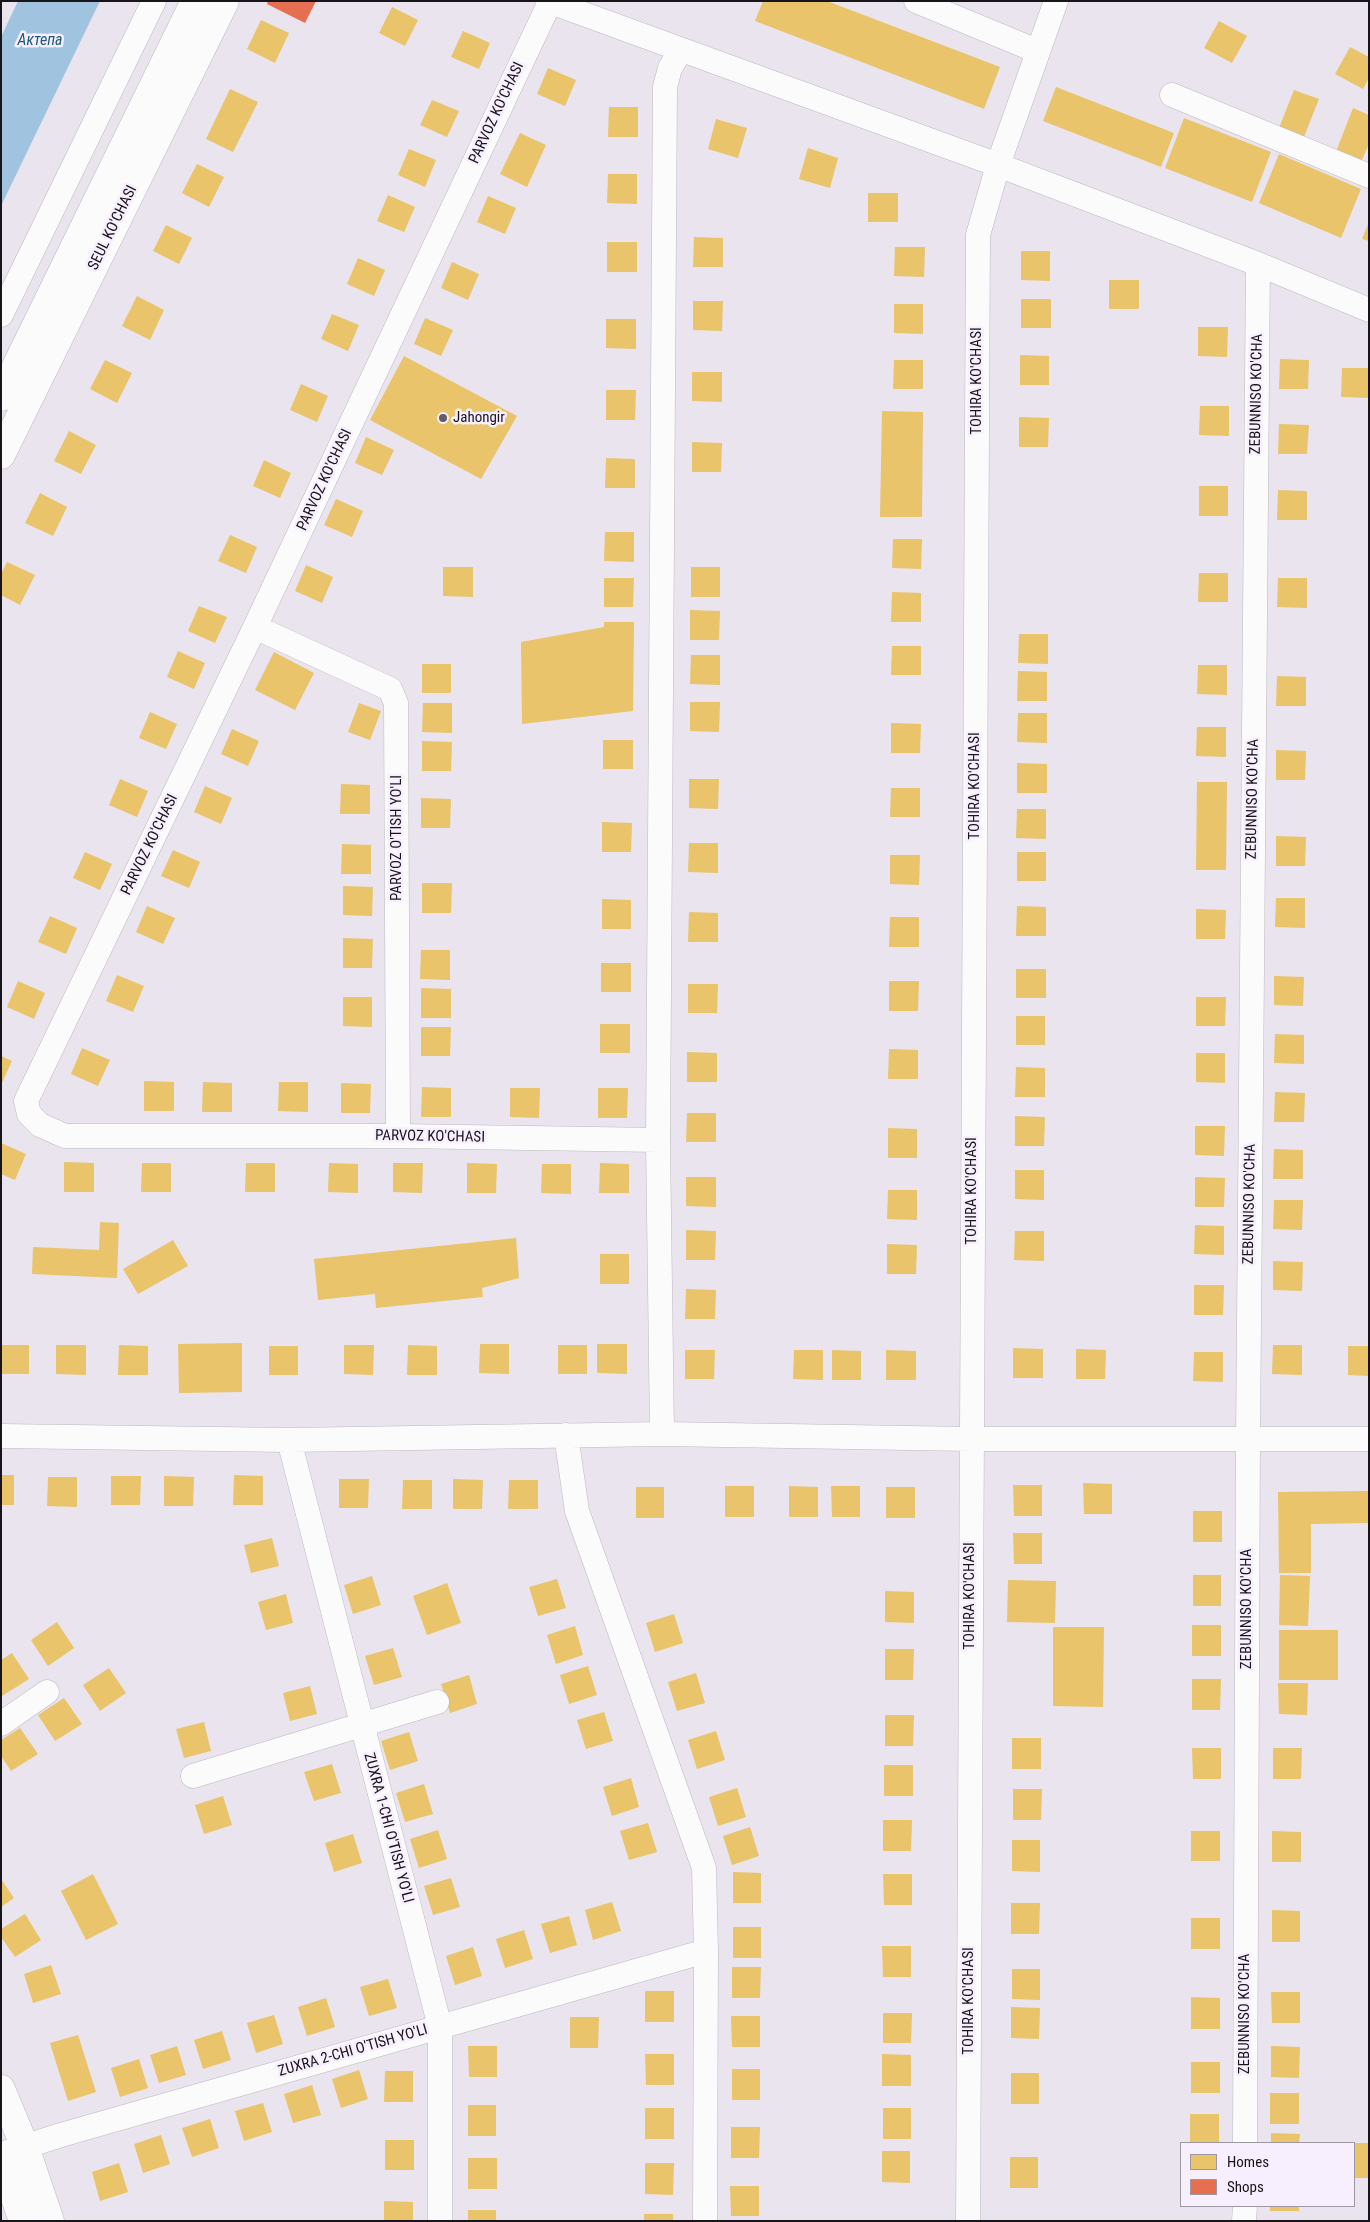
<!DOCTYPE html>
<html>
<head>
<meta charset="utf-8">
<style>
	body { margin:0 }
	#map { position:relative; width:1370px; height:2222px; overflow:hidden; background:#e9e4ee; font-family:"Roboto Condensed",sans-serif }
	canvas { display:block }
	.frame { position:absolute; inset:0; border:2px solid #18151a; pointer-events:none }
	.legend { position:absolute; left:1180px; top:2142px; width:175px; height:65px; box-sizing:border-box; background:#f8effe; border:1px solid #9e98a3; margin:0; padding:6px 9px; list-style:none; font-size:15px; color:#18151a }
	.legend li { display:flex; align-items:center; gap:10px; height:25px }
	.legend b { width:25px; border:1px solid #9e98a3 }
</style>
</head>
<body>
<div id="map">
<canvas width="1370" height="2222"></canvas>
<div class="frame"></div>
<ul class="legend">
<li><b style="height:14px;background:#e9c46a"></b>Homes</li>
<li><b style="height:14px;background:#e76f51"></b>Shops</li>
</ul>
</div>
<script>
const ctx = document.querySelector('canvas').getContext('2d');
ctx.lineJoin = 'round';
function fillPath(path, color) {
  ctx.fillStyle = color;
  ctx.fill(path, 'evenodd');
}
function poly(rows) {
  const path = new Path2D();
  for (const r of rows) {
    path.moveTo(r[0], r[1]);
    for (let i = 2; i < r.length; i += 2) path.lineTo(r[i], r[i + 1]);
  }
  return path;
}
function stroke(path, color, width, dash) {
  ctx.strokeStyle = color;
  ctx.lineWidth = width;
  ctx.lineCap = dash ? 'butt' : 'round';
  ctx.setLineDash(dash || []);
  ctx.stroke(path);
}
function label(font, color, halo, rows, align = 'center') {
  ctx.font = font + ' "Roboto Condensed",sans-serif';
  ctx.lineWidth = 5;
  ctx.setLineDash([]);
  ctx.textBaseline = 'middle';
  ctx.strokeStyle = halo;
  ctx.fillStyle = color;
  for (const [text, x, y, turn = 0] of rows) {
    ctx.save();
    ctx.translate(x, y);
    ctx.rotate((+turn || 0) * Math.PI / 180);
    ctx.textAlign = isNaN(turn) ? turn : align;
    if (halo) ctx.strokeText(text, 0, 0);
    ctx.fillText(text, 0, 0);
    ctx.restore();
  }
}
fillPath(poly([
	[18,1,100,1,1,206,1,37]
]), '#a0c4df');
fillPath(poly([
	[763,1,827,1,1000,67,984,109,755,21],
	[392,7,418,20,405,46,379,33],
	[261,20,289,33,275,63,247,49],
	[1219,21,1247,36,1232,63,1204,48],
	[463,31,490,43,479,69,451,57],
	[1350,47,1369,57,1369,78,1363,89,1335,74],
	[548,68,576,80,565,106,537,94],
	[1056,87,1174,133,1161,167,1043,121],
	[230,89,258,102,233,152,206,139],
	[1294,90,1319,99,1302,142,1277,133],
	[432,100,459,111,447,137,420,125],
	[609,107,638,107,638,137,608,137],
	[1353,108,1369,115,1369,144,1360,164,1335,154],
	[1184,118,1271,152,1252,202,1165,168],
	[716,119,747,128,738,158,708,149],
	[520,133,546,145,527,187,500,174],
	[808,148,838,158,830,188,799,179],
	[409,149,436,160,425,187,398,175],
	[1279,154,1361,189,1341,238,1259,203],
	[197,164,224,177,209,207,182,193],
	[608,174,637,174,637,204,607,203],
	[868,193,898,193,898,222,868,222],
	[388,195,415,207,404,232,377,221],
	[488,196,516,208,505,234,477,222],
	[1369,222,1369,241,1362,239],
	[166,225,192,238,179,264,153,251],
	[694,237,723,238,723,267,693,267],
	[607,242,637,242,637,272,607,272],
	[895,247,925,247,924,277,894,276],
	[1021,251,1050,251,1050,281,1021,280],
	[358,258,385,270,374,296,347,284],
	[452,262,479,274,468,300,441,288],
	[1109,280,1139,280,1139,309,1109,309],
	[137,296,164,310,150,340,122,326],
	[1021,299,1051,299,1051,328,1021,328],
	[693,301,723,301,722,331,693,330],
	[894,304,923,304,923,334,894,333],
	[332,314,359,325,348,351,321,339],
	[425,318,453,330,441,356,414,344],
	[606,319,636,319,636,349,606,348],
	[1198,327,1228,327,1227,357,1198,356],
	[1020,355,1049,356,1049,385,1020,385],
	[404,356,517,416,481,479,370,420],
	[1280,359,1309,360,1308,389,1279,389],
	[105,360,132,373,117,403,90,389],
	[894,360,923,360,923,389,893,389],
	[1342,368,1369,368,1369,398,1341,397],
	[692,372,722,372,722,402,692,401],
	[301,384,328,396,317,422,290,410],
	[606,390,636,390,635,420,606,420],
	[1200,406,1229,406,1229,436,1199,435],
	[882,411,923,412,922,517,880,517],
	[1019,417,1049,418,1048,447,1019,447],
	[1279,424,1309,425,1307,454,1278,454],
	[69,431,96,445,81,474,54,461],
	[366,437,394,450,382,475,355,463],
	[692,442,722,443,721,472,692,472],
	[606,458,635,459,635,488,605,488],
	[264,460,291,473,280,498,253,486],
	[1199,486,1228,486,1228,516,1199,516],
	[1278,490,1307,491,1307,520,1277,520],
	[40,493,67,507,53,536,25,523],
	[336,499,363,511,352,537,324,525],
	[605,532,634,532,634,562,604,561],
	[230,535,257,547,246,573,218,561],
	[893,539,922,539,921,569,892,568],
	[7,562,35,575,20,605,1,595,1,574],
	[306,565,333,577,322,603,295,591],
	[443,567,473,567,473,597,443,596],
	[691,567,720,567,720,597,691,597],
	[1199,573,1228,573,1228,602,1198,602],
	[604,578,634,578,633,607,604,607],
	[1278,578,1307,578,1307,608,1277,607],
	[892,592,921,593,921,622,891,622],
	[199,606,227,617,215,643,188,631],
	[690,610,720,611,719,640,690,640],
	[604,622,634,622,633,711,522,724,521,642,604,627],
	[1019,634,1048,634,1048,664,1018,663],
	[892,646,921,646,921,675,891,675],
	[178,651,205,663,194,689,167,677],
	[274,652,314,673,295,710,255,690],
	[691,655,720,655,720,685,690,684],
	[422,664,451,664,451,693,422,693],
	[1198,665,1227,665,1227,695,1197,694],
	[1018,671,1047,672,1047,701,1017,701],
	[1277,676,1306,677,1306,706,1276,706],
	[690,702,720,702,719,732,690,731],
	[359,703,381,711,370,740,348,732],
	[423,703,452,703,452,733,422,732],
	[150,712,177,724,166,749,139,738],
	[1018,713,1047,713,1047,743,1017,742],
	[891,723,921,724,920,753,891,753],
	[1197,727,1226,727,1226,757,1196,756],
	[232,729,259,741,248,766,221,754],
	[603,740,633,740,633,769,603,769],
	[422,741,452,742,451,771,422,771],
	[1276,750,1306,751,1305,780,1276,780],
	[1017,763,1047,764,1047,793,1017,793],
	[120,779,148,791,137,817,109,805],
	[689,779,719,779,718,809,689,808],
	[1197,782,1227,782,1226,870,1196,870],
	[341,784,370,785,370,814,340,814],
	[205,786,232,798,221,824,194,812],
	[891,788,920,788,920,817,890,817],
	[421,798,451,799,450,828,421,828],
	[1017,809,1046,809,1046,839,1016,838],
	[602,822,632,823,631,852,602,852],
	[1276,836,1306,837,1305,866,1276,866],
	[689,843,718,843,718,873,688,872],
	[342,844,371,845,371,874,341,874],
	[173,850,200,862,189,888,161,876],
	[85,852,112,864,100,890,73,878],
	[1017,852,1046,852,1046,881,1017,881],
	[890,855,920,855,919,885,890,884],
	[422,883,452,883,451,913,422,913],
	[343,886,373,887,372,916,343,915],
	[1276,898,1305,898,1305,928,1275,927],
	[602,899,631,900,631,929,602,929],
	[147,906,175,918,163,944,136,932],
	[1017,906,1046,907,1046,936,1016,936],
	[1196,909,1226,910,1225,939,1196,939],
	[689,912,718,913,718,942,688,942],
	[50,916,77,928,66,954,38,942],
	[890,917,919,917,919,947,889,947],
	[343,938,373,939,372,968,343,968],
	[421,950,450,950,450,980,420,979],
	[601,963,631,963,631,992,601,992],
	[1016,969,1046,969,1046,998,1016,998],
	[117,975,144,986,133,1012,106,1001],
	[1274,976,1304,977,1303,1006,1274,1005],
	[18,981,45,993,34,1019,7,1007],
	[889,981,919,981,918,1011,889,1011],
	[688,984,718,984,717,1013,688,1013],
	[421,988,451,989,451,1018,421,1018],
	[343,997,372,997,372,1027,343,1026],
	[1196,997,1226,997,1225,1026,1196,1026],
	[1016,1016,1045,1016,1045,1045,1016,1045],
	[600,1024,630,1024,630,1053,600,1053],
	[421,1027,451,1027,450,1056,421,1056],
	[1275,1034,1304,1035,1304,1064,1274,1063],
	[82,1048,110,1060,98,1086,71,1074],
	[889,1049,918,1050,918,1079,888,1079],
	[687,1052,717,1053,717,1082,687,1082],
	[1196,1053,1225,1053,1225,1083,1196,1082],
	[1,1056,12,1061,1,1085],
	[1016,1067,1045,1068,1045,1097,1015,1097],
	[144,1081,174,1082,174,1111,144,1111],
	[203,1082,232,1083,232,1112,202,1112],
	[279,1082,308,1082,308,1112,278,1111],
	[341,1083,371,1084,370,1113,341,1113],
	[422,1087,451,1088,451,1117,421,1117],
	[510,1088,540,1088,539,1118,510,1117],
	[598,1088,628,1088,627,1118,598,1118],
	[1275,1092,1305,1093,1304,1122,1274,1122],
	[687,1113,716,1113,716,1142,686,1142],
	[1015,1116,1045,1117,1044,1146,1015,1146],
	[1195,1126,1225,1126,1224,1156,1195,1155],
	[888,1128,917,1129,917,1158,888,1158],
	[1,1143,26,1154,15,1180,1,1174],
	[1274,1149,1303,1150,1303,1179,1273,1179],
	[64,1162,94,1163,94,1192,64,1192],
	[142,1163,171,1163,171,1192,141,1192],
	[246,1163,275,1163,275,1192,245,1192],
	[329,1163,358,1164,358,1193,328,1192],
	[393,1163,423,1163,422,1193,393,1192],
	[467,1163,497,1164,496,1193,467,1193],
	[600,1163,629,1164,629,1193,599,1193],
	[542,1164,571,1164,571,1194,541,1193],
	[1015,1170,1044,1170,1044,1200,1015,1199],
	[686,1177,716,1177,716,1207,686,1206],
	[1195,1177,1225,1178,1224,1207,1195,1207],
	[888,1190,917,1190,917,1220,887,1219],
	[1274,1200,1303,1200,1302,1230,1273,1229],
	[100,1222,119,1223,117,1278,32,1274,33,1247,99,1250],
	[1195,1225,1224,1226,1224,1255,1194,1254],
	[686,1230,716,1231,715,1260,686,1260],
	[1015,1231,1044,1231,1044,1261,1014,1260],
	[516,1238,519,1278,482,1288,483,1297,376,1308,375,1294,318,1300,314,1259],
	[173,1240,188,1266,138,1294,123,1269],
	[887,1244,917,1245,916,1274,887,1274],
	[600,1254,629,1254,629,1284,600,1284],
	[1273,1261,1303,1262,1302,1291,1273,1290],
	[1194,1285,1224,1285,1223,1315,1194,1315],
	[686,1289,716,1290,715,1319,685,1319],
	[242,1343,242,1392,179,1393,178,1344],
	[480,1344,509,1344,509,1374,479,1373],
	[597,1344,627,1344,627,1374,597,1373],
	[1,1345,29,1345,29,1374,1,1374],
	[56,1345,86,1345,86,1375,56,1374],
	[119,1345,148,1346,148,1375,118,1375],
	[344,1345,374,1345,373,1375,344,1374],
	[408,1345,437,1346,437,1375,407,1375],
	[558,1345,587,1345,587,1374,558,1374],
	[1273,1345,1302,1345,1302,1375,1272,1374],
	[269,1346,298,1346,298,1375,269,1375],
	[1348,1346,1369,1346,1369,1376,1348,1375],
	[1013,1348,1043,1349,1043,1378,1013,1378],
	[1076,1349,1106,1350,1105,1379,1076,1379],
	[685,1350,715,1350,714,1379,685,1379],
	[794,1350,823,1350,823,1380,793,1379],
	[832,1350,861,1351,861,1380,832,1380],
	[886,1350,916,1351,916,1380,886,1380],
	[1194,1352,1223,1352,1223,1382,1193,1381],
	[1,1475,14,1475,14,1505,1,1505],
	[234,1475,263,1476,263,1505,233,1505],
	[111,1476,141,1476,140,1505,111,1505],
	[164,1476,194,1477,193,1506,164,1506],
	[48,1477,77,1477,77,1507,47,1506],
	[339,1479,369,1479,368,1508,339,1508],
	[453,1479,483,1480,482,1509,453,1509],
	[403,1480,432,1480,432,1509,402,1509],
	[509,1480,538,1480,538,1509,508,1509],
	[1083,1483,1112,1484,1112,1514,1084,1514],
	[1013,1485,1042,1485,1042,1516,1014,1516],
	[725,1486,754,1486,754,1517,725,1517],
	[789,1486,818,1487,818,1517,789,1517],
	[831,1486,860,1486,860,1517,832,1517],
	[636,1487,664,1487,664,1518,636,1518],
	[886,1487,915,1487,915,1518,886,1518],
	[1369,1491,1369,1523,1311,1524,1311,1573,1279,1573,1278,1492],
	[1193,1511,1222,1511,1222,1542,1193,1542],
	[1013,1533,1042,1533,1042,1564,1014,1564],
	[272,1538,279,1566,251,1573,244,1545],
	[1193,1575,1221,1575,1221,1606,1193,1606],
	[1280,1575,1310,1576,1308,1626,1279,1625],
	[372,1576,381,1605,353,1614,344,1585],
	[557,1579,566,1608,538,1616,529,1587],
	[1008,1580,1056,1581,1055,1623,1007,1622],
	[447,1583,461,1623,427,1635,413,1596],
	[885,1591,914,1592,914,1623,885,1622],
	[286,1594,293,1623,266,1630,258,1602],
	[674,1614,683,1643,655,1652,646,1623],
	[57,1622,74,1648,48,1666,31,1640],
	[1192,1625,1221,1625,1221,1656,1192,1656],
	[575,1626,583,1655,556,1664,547,1635],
	[1053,1627,1104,1627,1103,1707,1053,1706],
	[1279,1630,1338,1630,1338,1680,1279,1680],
	[393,1648,402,1677,374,1685,365,1656],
	[885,1649,914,1649,913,1680,885,1680],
	[12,1653,29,1679,2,1696,1,1660],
	[588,1666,597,1695,569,1704,560,1675],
	[109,1668,126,1693,100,1711,83,1685],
	[696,1673,705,1703,677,1711,668,1682],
	[469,1675,477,1704,450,1713,441,1684],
	[1192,1679,1221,1679,1220,1710,1192,1710],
	[1278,1683,1308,1683,1307,1715,1279,1714],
	[310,1686,317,1714,290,1721,283,1693],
	[64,1698,82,1724,55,1741,38,1715],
	[604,1712,613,1741,586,1749,577,1720],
	[885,1715,914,1715,913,1746,885,1746],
	[204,1722,211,1751,184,1758,176,1729],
	[20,1728,38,1754,11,1771,1,1756,1,1740],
	[716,1731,725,1760,697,1769,688,1740],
	[409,1732,418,1761,390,1770,381,1741],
	[1012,1738,1041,1738,1041,1769,1012,1769],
	[1192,1748,1221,1748,1221,1779,1193,1779],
	[1273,1748,1302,1748,1301,1779,1273,1779],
	[332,1764,341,1793,314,1801,304,1772],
	[884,1765,913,1765,913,1796,884,1796],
	[631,1778,639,1807,612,1816,603,1787],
	[424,1784,433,1814,405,1822,396,1793],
	[737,1788,746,1817,718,1826,709,1797],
	[1013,1789,1042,1789,1041,1820,1013,1820],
	[223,1796,232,1825,204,1834,195,1805],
	[883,1820,912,1820,911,1851,883,1851],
	[648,1823,657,1852,629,1860,620,1831],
	[750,1827,759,1856,732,1865,723,1836],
	[438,1830,447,1859,419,1868,410,1839],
	[1191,1831,1220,1831,1220,1861,1191,1861],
	[1272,1831,1301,1832,1301,1862,1272,1862],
	[353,1834,362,1863,334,1872,325,1843],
	[1012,1840,1040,1840,1040,1872,1012,1871],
	[733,1872,761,1873,761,1903,733,1903],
	[93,1874,118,1924,86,1940,61,1891],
	[883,1874,912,1874,912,1905,884,1905],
	[451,1878,460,1907,433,1915,424,1886],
	[1,1879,14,1898,1,1907],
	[612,1902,621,1931,593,1940,585,1910],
	[1011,1903,1040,1903,1039,1934,1011,1934],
	[1272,1910,1300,1911,1300,1942,1272,1942],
	[25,1914,41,1940,15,1957,1,1937,1,1929],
	[569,1916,577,1945,550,1953,541,1924],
	[1191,1918,1220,1918,1220,1949,1191,1949],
	[733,1927,761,1927,761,1958,733,1958],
	[524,1930,533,1959,505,1968,496,1939],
	[882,1946,911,1946,911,1977,883,1977],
	[473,1947,482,1976,455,1985,446,1956],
	[51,1965,61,1994,33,2003,24,1974],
	[732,1967,761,1967,760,1998,732,1998],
	[1012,1969,1040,1969,1040,2000,1012,1999],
	[388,1979,397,2008,369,2016,360,1987],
	[645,1991,674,1991,674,2022,645,2022],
	[1271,1992,1300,1992,1300,2023,1272,2023],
	[1191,1997,1220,1998,1220,2029,1191,2029],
	[326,1998,335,2027,307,2036,298,2007],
	[1011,2007,1040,2008,1039,2039,1011,2038],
	[883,2013,912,2013,911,2043,883,2043],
	[274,2015,283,2044,256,2053,247,2023],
	[731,2016,760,2016,760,2047,732,2047],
	[570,2017,599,2017,598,2048,570,2048],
	[222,2031,231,2060,203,2069,194,2040],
	[78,2035,96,2092,68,2101,50,2043],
	[177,2046,186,2075,159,2083,150,2055],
	[468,2046,497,2046,497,2077,469,2077],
	[1271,2046,1300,2047,1299,2078,1271,2077],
	[645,2054,674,2054,674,2085,646,2085],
	[882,2054,911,2055,911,2086,882,2086],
	[139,2059,148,2088,120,2097,111,2068],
	[1191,2062,1220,2062,1220,2093,1191,2093],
	[732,2069,760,2069,760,2100,732,2100],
	[359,2070,368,2099,341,2108,332,2079],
	[385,2071,413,2071,413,2102,384,2102],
	[1011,2073,1039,2073,1039,2104,1011,2104],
	[312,2085,321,2115,293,2123,284,2094],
	[1270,2093,1299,2093,1299,2124,1270,2124],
	[263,2103,272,2132,244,2141,235,2111],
	[468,2105,496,2105,496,2136,468,2136],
	[645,2108,674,2108,674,2139,645,2139],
	[883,2108,911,2108,911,2139,883,2139],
	[1190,2114,1219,2114,1219,2143,1190,2143],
	[210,2119,219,2148,192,2157,182,2128],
	[731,2127,760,2127,759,2158,731,2158],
	[1271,2133,1300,2134,1299,2143,1271,2143],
	[161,2135,170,2164,143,2173,134,2144],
	[385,2140,414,2140,414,2170,385,2170],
	[1354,2143,1369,2143,1369,2178,1354,2178],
	[882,2151,910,2151,910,2183,882,2182],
	[1010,2157,1038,2157,1038,2188,1010,2188],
	[468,2158,497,2158,497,2189,468,2189],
	[119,2163,128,2192,100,2201,92,2172],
	[645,2163,674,2163,673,2195,645,2194],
	[730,2186,759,2186,759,2216,731,2216],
	[384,2201,413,2202,413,2221,384,2221],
	[1270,2206,1299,2206,1299,2211,1270,2211],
	[468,2210,496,2210,496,2221,468,2221],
	[644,2214,673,2214,673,2221,644,2221]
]), '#e9c46a');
fillPath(poly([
	[268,1,316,1,305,23,267,4]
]), '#e76f51');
const minor = poly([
	[548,1,998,165,1258,264,1369,310],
	[916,1,1037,51],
	[550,2,255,627,26,1101,29,1114,40,1125,65,1136,398,1136,658,1140],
	[1172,95,1369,176],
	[1,315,154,1],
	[255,627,390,689,396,703,398,1136],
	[662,1434,658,1140,665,87,670,68,681,50],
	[566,1435,577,1511,704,1868,706,1951,705,2221],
	[1,1436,289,1440,662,1434,971,1439,1369,1439],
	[289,1440,440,2027,440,2221],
	[1,1724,47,1692],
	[193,1776,437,1702],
	[1245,2143,1248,1439,1258,264],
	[8,2152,61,2135,706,1951],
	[968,2221,978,235,998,165,1056,1],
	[1244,2221,1245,2206]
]);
const major = poly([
	[1,397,195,1],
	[1,455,225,1],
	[1,2089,25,2147,50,2221],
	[1,2156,23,2221]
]);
stroke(minor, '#bcb8bf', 25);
stroke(major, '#bcb8bf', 29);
stroke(minor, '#fcfbfc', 24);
stroke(major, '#fcfbfc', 28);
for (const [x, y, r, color] of [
	[443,418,5,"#615d64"]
]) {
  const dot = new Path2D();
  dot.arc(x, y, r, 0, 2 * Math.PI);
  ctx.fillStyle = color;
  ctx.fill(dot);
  stroke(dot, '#f8effe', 2);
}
label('15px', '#18151a', '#f8effe', [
	["PARVOZ KO'CHASI",497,113,-65],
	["SEUL KO'CHASI",113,228,-64],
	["TOHIRA KO'CHASI",977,381,-90],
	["ZEBUNNISO KO'CHA",1257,394,-89],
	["PARVOZ KO'CHASI",325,480,-65],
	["TOHIRA KO'CHASI",975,786,-90],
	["ZEBUNNISO KO'CHA",1253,799,-89],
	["PARVOZ O'TISH YO'LI",397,838,-90],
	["PARVOZ KO'CHASI",150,845,-64],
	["PARVOZ KO'CHASI",430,1137,1],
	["TOHIRA KO'CHASI",972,1191,-90],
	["ZEBUNNISO KO'CHA",1250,1204,-89],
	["TOHIRA KO'CHASI",970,1596,-90],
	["ZEBUNNISO KO'CHA",1247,1609,-90],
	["ZUXRA 1-CHI O'TISH YO'LI",388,1828,75],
	["TOHIRA KO'CHASI",969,2001,-90],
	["ZEBUNNISO KO'CHA",1245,2014,-90],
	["ZUXRA 2-CHI O'TISH YO'LI",353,2051,-16]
]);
label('15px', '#18151a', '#f8effe', [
	["Jahongir",453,418]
], 'left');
label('italic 16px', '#195b7c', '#f8effe', [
	["Актепа",40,41]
]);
</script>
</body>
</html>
